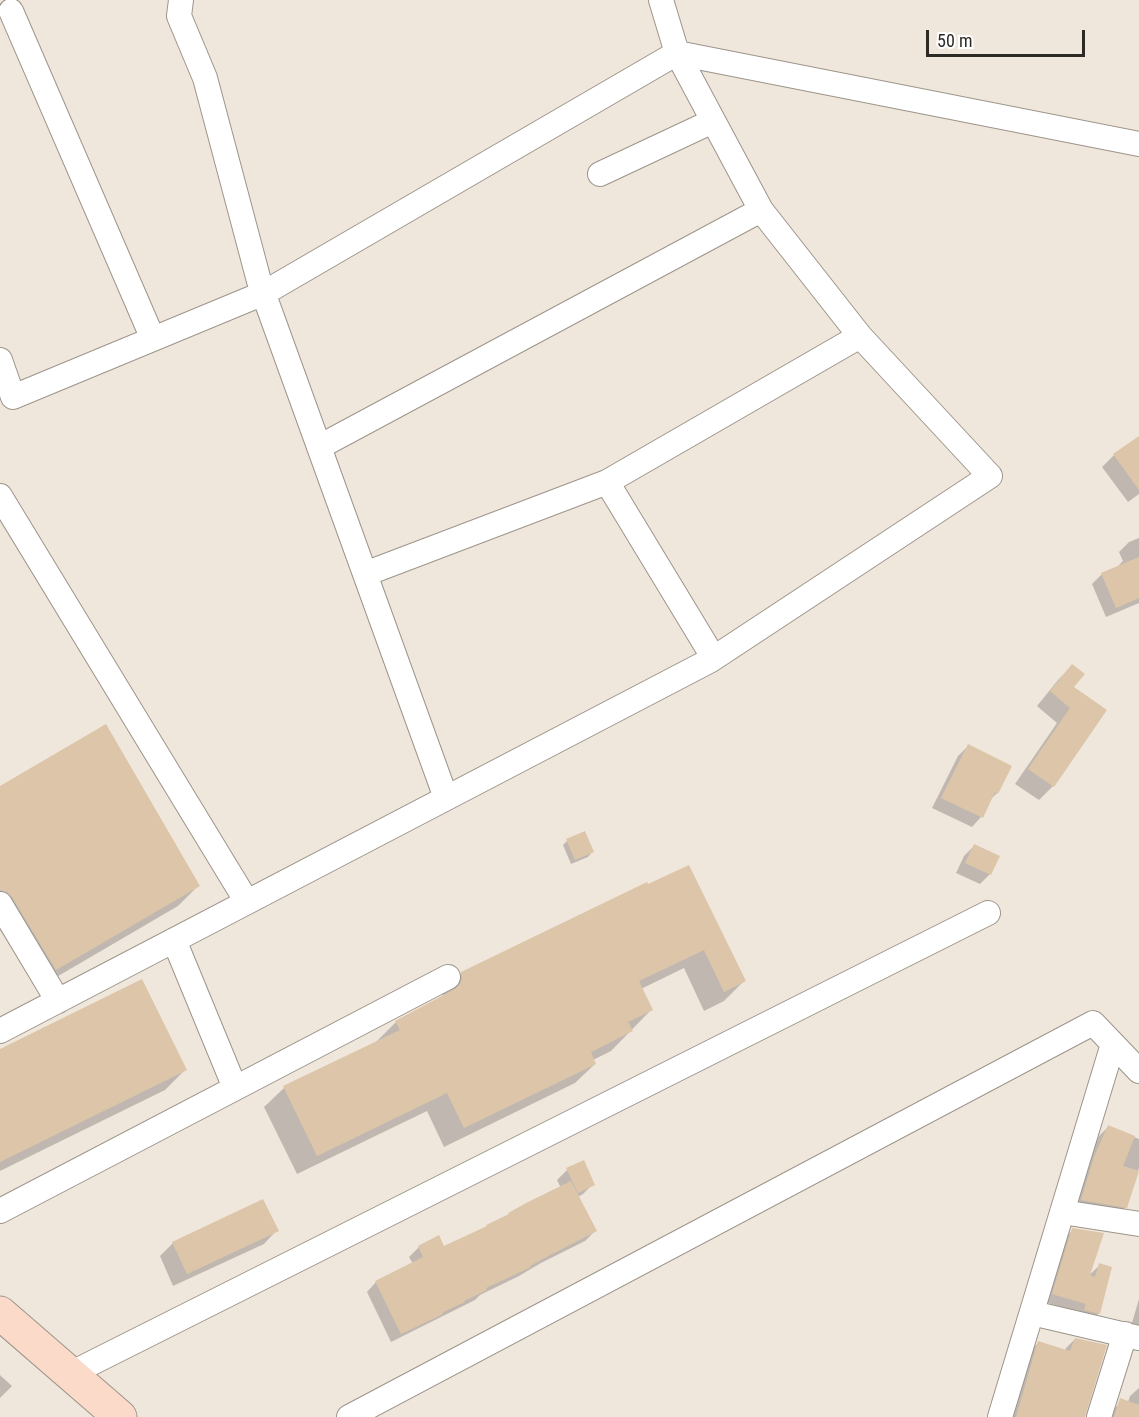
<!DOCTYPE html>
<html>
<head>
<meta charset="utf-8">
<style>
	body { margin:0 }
	#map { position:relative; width:1139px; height:1417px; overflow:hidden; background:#f0e7dc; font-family:"Roboto Condensed",sans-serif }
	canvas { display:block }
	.scale { position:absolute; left:926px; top:30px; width:159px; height:27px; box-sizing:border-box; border:3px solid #2d2925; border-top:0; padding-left:8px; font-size:18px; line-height:21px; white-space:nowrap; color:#2d2925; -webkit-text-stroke:4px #fff; paint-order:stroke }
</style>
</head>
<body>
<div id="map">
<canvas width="1139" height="1417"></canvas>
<div class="scale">50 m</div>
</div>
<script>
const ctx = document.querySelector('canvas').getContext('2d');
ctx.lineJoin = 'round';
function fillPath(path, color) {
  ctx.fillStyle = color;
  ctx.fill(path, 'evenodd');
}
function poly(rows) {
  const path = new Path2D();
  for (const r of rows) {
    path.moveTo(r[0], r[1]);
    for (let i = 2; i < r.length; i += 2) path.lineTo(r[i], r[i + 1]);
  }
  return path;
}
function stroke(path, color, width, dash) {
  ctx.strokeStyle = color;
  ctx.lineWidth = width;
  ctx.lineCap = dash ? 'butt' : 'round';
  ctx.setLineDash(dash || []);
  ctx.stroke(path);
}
fillPath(poly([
	[1139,437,1139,494,1128,502,1102,467,1114,455],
	[1139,538,1139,603,1106,617,1092,584,1102,574,1120,567,1119,565,1123,561,1119,552,1129,542],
	[1072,666,1072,687,1105,710,1053,786,1039,800,1015,784,1057,723,1037,706,1058,680],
	[968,746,997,793,990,800,981,817,972,827,932,808,958,756],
	[0,788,198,886,178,906,36,989,0,930],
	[567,841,592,852,588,857,571,864,563,845],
	[974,846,990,874,980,884,956,873,964,856],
	[646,884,744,981,724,1001,704,1011,684,968,641,989,651,1010,611,1051,593,1060,595,1064,575,1083,444,1147,427,1111,297,1174,264,1107,284,1088,376,1042,396,1022,443,997,442,993,462,973],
	[0,1051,185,1070,165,1090,0,1171],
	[1108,1127,1139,1139,1139,1168,1126,1207,1116,1216,1072,1209,1085,1168,1099,1136],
	[567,1170,593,1184,583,1194,578,1197,595,1231,585,1241,541,1263,519,1276,480,1295,475,1300,391,1342,367,1292,376,1282,413,1264,409,1257,419,1247,444,1248,484,1229,561,1188,557,1180],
	[277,1230,264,1244,173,1286,160,1256,173,1243],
	[1073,1230,1087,1277,1100,1265,1099,1313,1090,1322,1078,1313,1045,1302,1064,1238],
	[1139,1299,1139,1329,1131,1326],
	[1075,1339,1057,1417,1010,1417,1029,1352,1038,1343,1065,1351,1066,1348],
	[0,1375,12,1386,0,1398],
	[1139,1388,1139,1417,1111,1417,1114,1409,1123,1400,1128,1402,1130,1396]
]), '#0003');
fillPath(poly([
	[1139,436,1139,490,1113,454],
	[1139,557,1139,598,1116,608,1101,573],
	[1072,664,1085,674,1074,687,1107,710,1054,787,1028,769,1070,708,1050,691],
	[106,724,200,886,56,970,12,897,7,892,0,890,0,786],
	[968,744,1012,766,998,794,995,792,983,818,941,798],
	[585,831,594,852,575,860,566,839],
	[974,844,1000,856,991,875,965,863],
	[689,865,746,981,724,992,704,950,639,981,653,1010,628,1022,633,1031,591,1052,596,1064,464,1128,447,1093,317,1156,283,1086,400,1030,395,1021,455,989,460,984,462,978,461,972,647,882,648,884],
	[142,979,187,1070,0,1162,0,1049],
	[1108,1125,1135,1136,1123,1166,1139,1171,1127,1208,1081,1200,1094,1157],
	[584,1160,595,1185,578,1193,566,1168],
	[571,1181,597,1231,552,1254,530,1266,531,1267,486,1288,487,1290,464,1301,465,1302,443,1312,443,1314,401,1334,375,1281,423,1257,418,1246,439,1235,444,1246,487,1226,486,1225,509,1214,508,1213,528,1202],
	[263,1199,279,1231,187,1274,172,1242],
	[1072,1228,1104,1233,1090,1275,1095,1277,1099,1263,1112,1267,1100,1314,1084,1310,1086,1304,1052,1294],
	[1075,1338,1107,1345,1085,1417,1016,1417,1038,1341,1070,1351],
	[1120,1398,1139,1405,1139,1417,1114,1417]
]), '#dcc5a8');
const street = poly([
	[181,0,179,16,205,78,259,281,446,798],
	[11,11,153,339],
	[600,174,713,121],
	[0,360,13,397,264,293,677,53,1139,144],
	[319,447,761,210],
	[607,482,707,647],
	[0,496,247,902],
	[365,574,607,482,860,336],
	[0,904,58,1001],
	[174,940,235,1088],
	[0,1031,711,660,990,476,860,336,761,210,677,53,661,0],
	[0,1211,448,977],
	[1062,1212,1139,1224],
	[1032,1313,1139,1338],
	[70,1374,988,913],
	[349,1417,1093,1023,1139,1071],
	[1000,1417,1113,1044],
	[1099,1417,1125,1334]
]);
const secondary = poly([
	[0,1313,120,1417]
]);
stroke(street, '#9d948a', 26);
stroke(secondary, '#9d948a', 35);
stroke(street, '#fff', 24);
stroke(secondary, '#fbdac9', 33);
</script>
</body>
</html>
